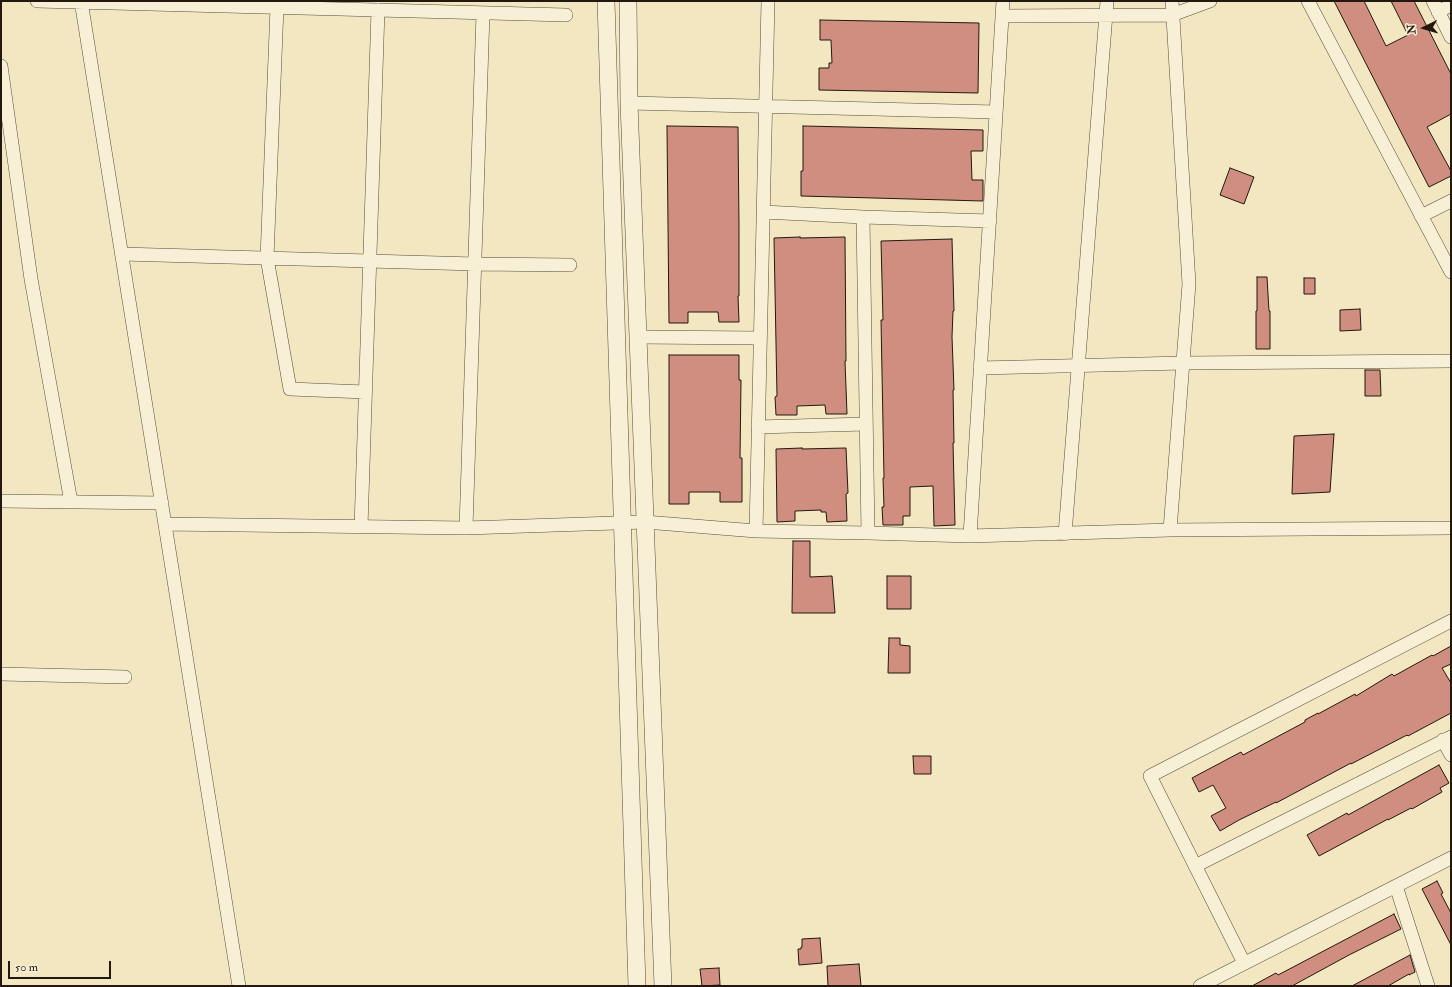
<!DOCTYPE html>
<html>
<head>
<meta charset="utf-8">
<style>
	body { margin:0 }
	#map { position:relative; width:1452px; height:987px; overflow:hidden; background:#f2e7c0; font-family:"IM FELL Double Pica",serif }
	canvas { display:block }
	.frame { position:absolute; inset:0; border:2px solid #22180f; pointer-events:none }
	.north { position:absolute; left:1404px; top:8px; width:40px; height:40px; -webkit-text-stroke:3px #f7efd6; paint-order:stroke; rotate:265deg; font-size:11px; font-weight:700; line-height:16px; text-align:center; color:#22180f }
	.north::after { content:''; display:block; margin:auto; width:14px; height:18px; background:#22180f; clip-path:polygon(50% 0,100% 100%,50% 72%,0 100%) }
	.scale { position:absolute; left:8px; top:961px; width:103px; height:18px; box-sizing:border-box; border:2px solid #22180f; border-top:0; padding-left:5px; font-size:12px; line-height:14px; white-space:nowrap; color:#22180f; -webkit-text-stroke:3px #f7efd6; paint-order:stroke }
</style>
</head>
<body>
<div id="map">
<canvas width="1452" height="987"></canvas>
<div class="frame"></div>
<div class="north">N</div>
<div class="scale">50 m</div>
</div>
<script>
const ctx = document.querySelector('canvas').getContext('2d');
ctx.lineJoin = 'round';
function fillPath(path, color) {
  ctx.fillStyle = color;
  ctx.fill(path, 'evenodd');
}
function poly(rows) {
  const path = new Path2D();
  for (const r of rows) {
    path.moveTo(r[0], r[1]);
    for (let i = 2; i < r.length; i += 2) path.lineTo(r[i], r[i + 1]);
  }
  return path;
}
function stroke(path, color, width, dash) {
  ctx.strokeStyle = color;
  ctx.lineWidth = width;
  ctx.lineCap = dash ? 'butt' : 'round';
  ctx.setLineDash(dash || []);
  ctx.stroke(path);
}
const building = poly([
	[1334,1,1364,1,1386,46,1408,35,1391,1,1414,1,1451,74,1451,114,1427,127,1451,171,1451,176,1429,187,1334,1],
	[820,20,979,23,978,93,819,90,819,68,829,68,829,63,832,63,831,40,820,40,820,20],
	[667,126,738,127,739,227,739,296,738,296,739,322,719,322,718,312,688,312,688,323,669,323,667,126],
	[803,126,983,130,983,151,971,151,972,180,983,180,983,201,801,196,801,171,803,171,803,126],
	[1230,168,1254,177,1244,204,1220,195,1230,168],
	[800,237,800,238,845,237,846,361,845,361,847,414,826,414,825,405,797,406,797,415,776,415,775,397,777,396,774,238,800,237],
	[952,239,954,311,953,311,952,337,954,390,953,390,954,443,953,443,955,525,934,526,933,486,910,487,910,516,903,516,903,525,883,525,882,507,884,507,883,478,884,478,881,320,883,320,881,241,952,239],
	[1257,277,1267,277,1269,311,1270,311,1270,349,1256,349,1256,311,1257,311,1257,277],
	[1304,278,1315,278,1315,294,1304,294,1304,278],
	[1360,309,1361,330,1340,331,1340,310,1360,309],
	[669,355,739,355,739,380,741,380,740,458,742,458,742,502,720,502,720,492,689,492,689,504,669,504,669,355],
	[1365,370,1380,370,1381,396,1365,396,1365,370],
	[1334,434,1330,492,1292,494,1294,436,1334,434],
	[802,448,802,449,846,448,848,493,846,494,847,521,827,522,826,512,821,512,821,510,795,511,795,521,777,522,776,449,802,448],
	[793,541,810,541,810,577,832,576,835,613,792,613,793,541],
	[887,576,911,576,911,609,887,609,887,576],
	[889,638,900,638,900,645,910,646,910,673,888,673,889,638],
	[1451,646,1451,664,1442,668,1451,683,1451,713,1408,736,1407,735,1351,764,1351,763,1276,803,1276,802,1239,820,1220,831,1211,816,1226,808,1213,785,1199,792,1192,778,1241,752,1243,755,1305,722,1305,720,1318,713,1318,714,1355,694,1356,696,1392,674,1394,676,1432,655,1433,656,1451,646],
	[913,756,931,756,931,774,914,774,913,756],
	[1439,765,1449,783,1440,788,1442,792,1412,809,1411,808,1388,820,1388,819,1319,856,1307,835,1347,813,1348,815,1439,765],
	[1437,881,1443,893,1441,894,1451,913,1451,945,1422,889,1437,881],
	[1394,914,1401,929,1349,955,1292,986,1252,986,1276,973,1278,975,1394,914],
	[820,938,822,963,799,965,798,949,801,949,801,947,802,947,802,939,820,938],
	[1410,955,1415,972,1409,975,1409,974,1388,986,1352,986,1410,955],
	[859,964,861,986,828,986,827,966,859,964],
	[719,968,720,985,702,986,700,969,719,968]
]);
fillPath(building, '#d08e80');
stroke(building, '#22180f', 1);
const minor = poly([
	[37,1,566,15],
	[81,1,239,986],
	[1308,1,1451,272],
	[1433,1,1451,37],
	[277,7,267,258,290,389,365,392],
	[1438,12,1451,5],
	[1002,16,1172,15,1210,1],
	[1,66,31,279,71,502],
	[629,103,996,112],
	[763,212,863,217],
	[1421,216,1451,201],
	[122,254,475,264,570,265],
	[638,337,760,338],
	[980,368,1183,363,1451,361],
	[758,427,866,424],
	[1,501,162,503],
	[165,524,466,528,645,522,756,531,868,533,970,536,1170,530,1451,528],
	[361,527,378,10],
	[466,528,483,13],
	[1170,530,1189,284,1172,1],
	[756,531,768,1],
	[868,533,863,217,990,221],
	[1065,534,1107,1],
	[970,536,1003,1],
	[1,674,125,677],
	[1443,740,1451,755],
	[1195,866,1451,737],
	[1396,886,1428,986],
	[1244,963,1150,776,1451,621],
	[1200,986,1451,858]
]);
const tertiary = poly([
	[606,1,637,986],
	[628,1,629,103,663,986]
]);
stroke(minor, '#564c3b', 14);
stroke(tertiary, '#564c3b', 18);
stroke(minor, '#f7efd6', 13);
stroke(tertiary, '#f7efd6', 17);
</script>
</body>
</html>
